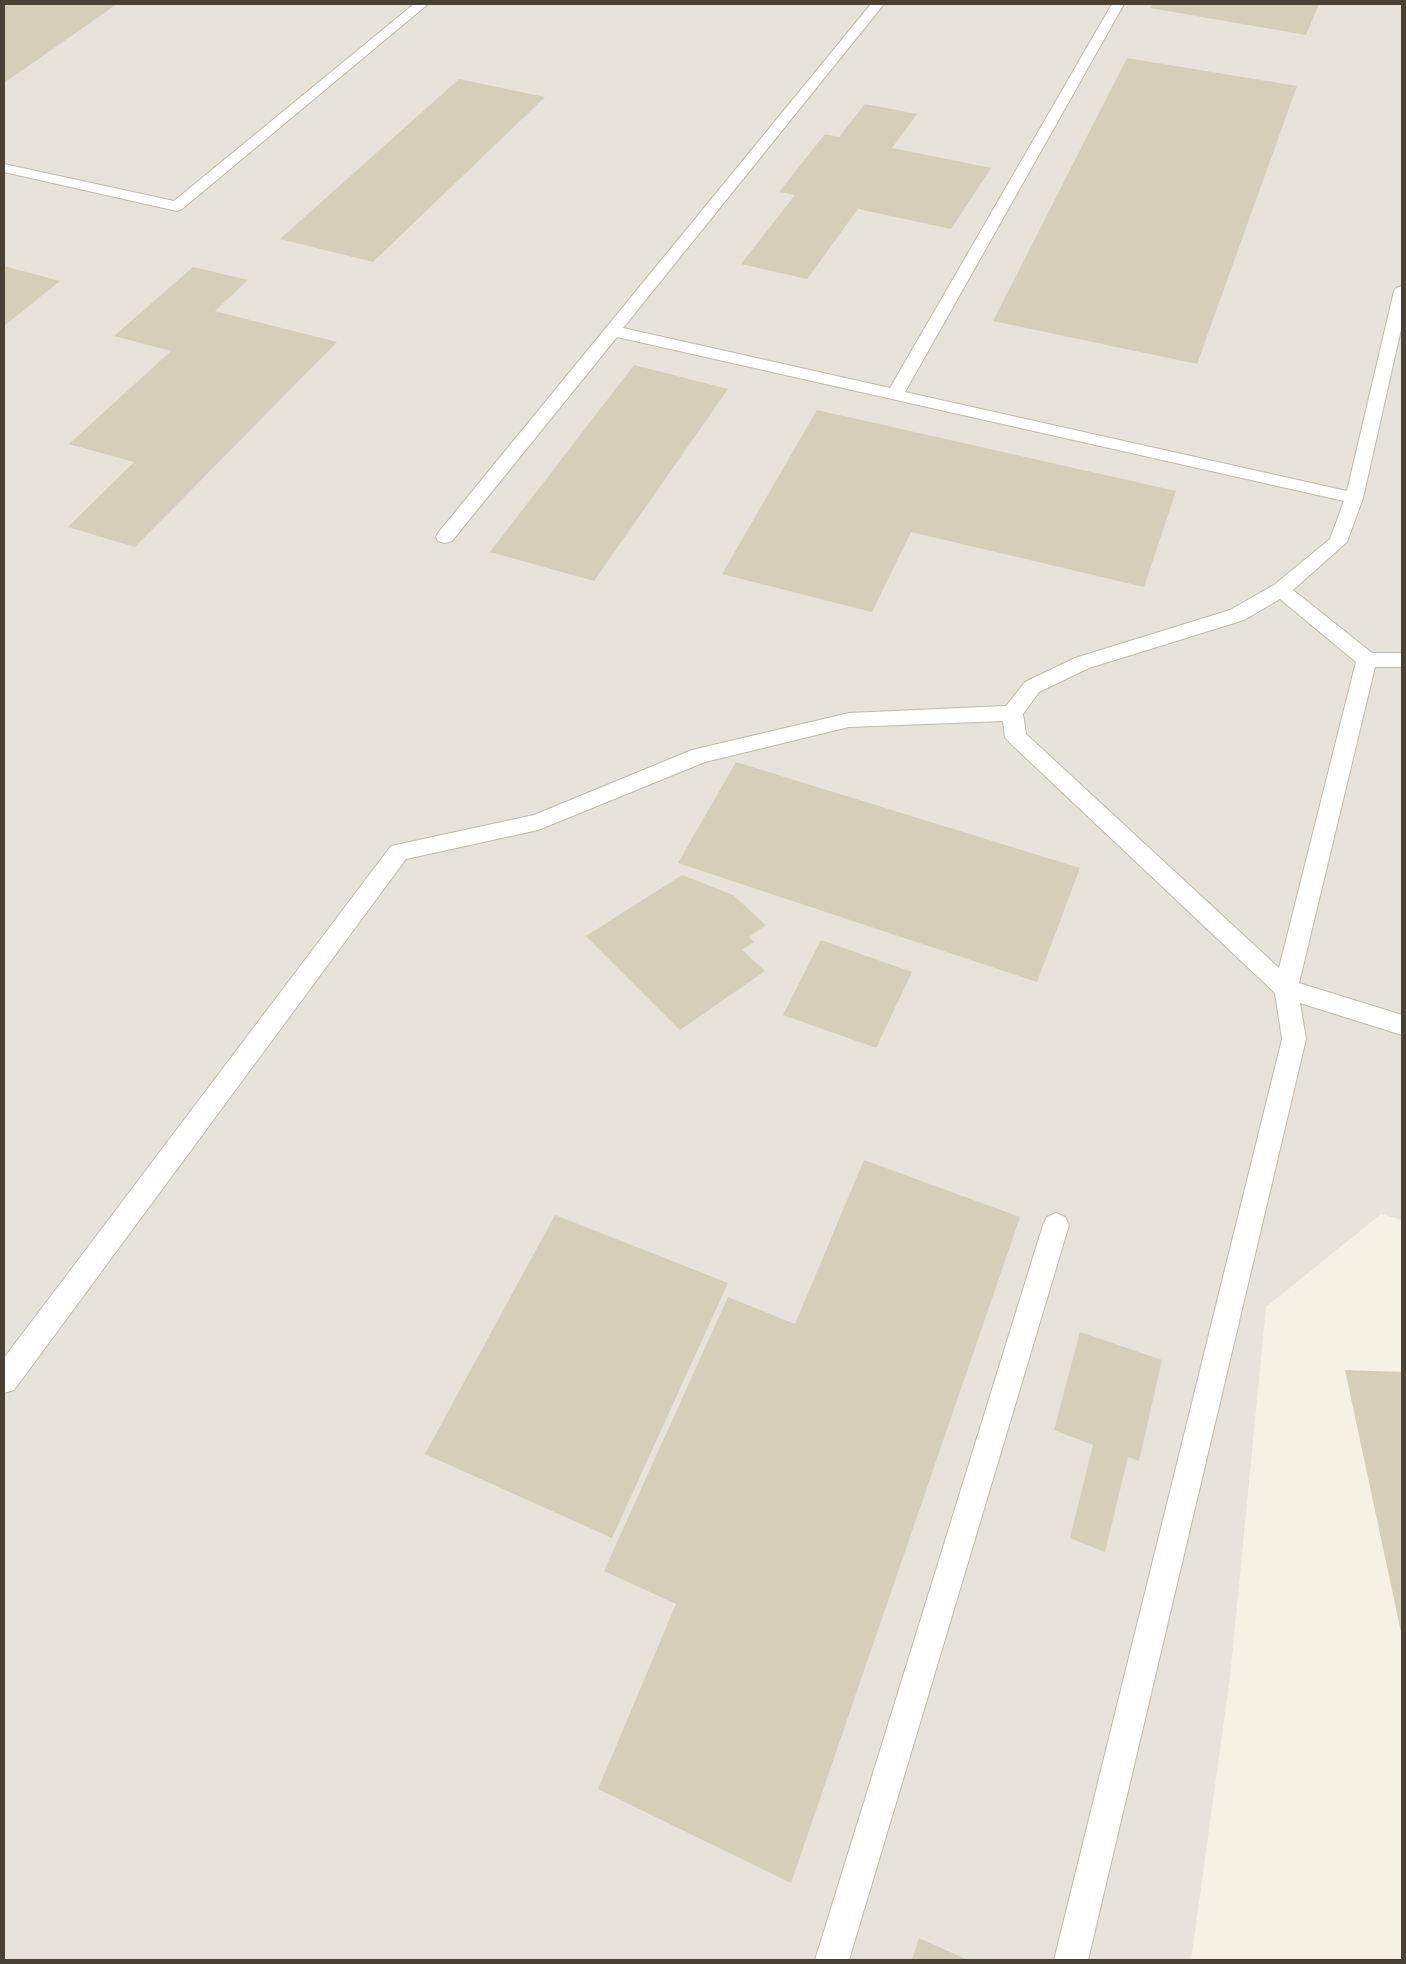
<!DOCTYPE html>
<html>
<head>
<meta charset="utf-8">
<style>
	body { margin:0 }
	#map { position:relative; width:1406px; height:1964px; overflow:hidden; background:#f5f1e5; font-family:Arial,sans-serif }
	canvas { display:block }
	.frame { position:absolute; inset:0; border:5px solid #484134; pointer-events:none }
</style>
</head>
<body>
<div id="map">
<canvas width="1406" height="1964"></canvas>
<div class="frame"></div>
</div>
<script>
const ctx = document.querySelector('canvas').getContext('2d');
ctx.lineJoin = 'round';
function fillPath(path, color) {
  ctx.fillStyle = color;
  ctx.fill(path, 'evenodd');
}
function poly(rows) {
  const path = new Path2D();
  for (const r of rows) {
    path.moveTo(r[0], r[1]);
    for (let i = 2; i < r.length; i += 2) path.lineTo(r[i], r[i + 1]);
  }
  return path;
}
function stroke(path, color, width, dash) {
  ctx.strokeStyle = color;
  ctx.lineWidth = width;
  ctx.lineCap = dash ? 'butt' : 'round';
  ctx.setLineDash(dash || []);
  ctx.stroke(path);
}
fillPath(poly([
	[4,4,1402,4,1402,1220,1381,1214,1266,1307,1230,1677,1191,1960,4,1960]
]), '#e7e2da');
fillPath(poly([
	[4,4,117,4,4,83],
	[1153,4,1319,4,1306,35,1150,8],
	[1127,58,1297,86,1197,364,993,321],
	[459,79,545,97,373,262,280,239],
	[865,104,917,114,892,148,991,168,951,229,858,209,807,279,741,264,795,195,779,192,825,134,839,137],
	[4,266,60,281,4,326],
	[193,267,248,280,215,311,337,342,135,547,68,527,134,462,69,444,171,351,114,336],
	[634,365,728,389,594,581,490,552],
	[817,410,1176,491,1144,587,911,532,872,612,722,574],
	[736,762,1080,868,1037,982,678,863],
	[682,875,733,895,766,925,749,937,754,942,742,950,765,971,680,1030,586,936],
	[821,940,912,972,876,1048,783,1015],
	[864,1160,1020,1217,791,1883,598,1789,676,1604,604,1571,728,1297,795,1324],
	[555,1215,728,1283,612,1538,425,1454],
	[1080,1332,1162,1360,1139,1461,1128,1457,1105,1552,1070,1538,1093,1445,1054,1430],
	[1345,1370,1402,1372,1402,1632,1401,1632],
	[919,1938,968,1960,912,1960]
]), '#d7ceba');
const lane = poly([
	[414,4,428,4,182,209,177,211,4,172,4,164,174,201,414,4],
	[871,4,884,4,623,328,890,388,1112,4,1124,4,905,392,1347,491,1394,291,1396,288,1402,286,1402,325,1363,498,1347,542,1293,590,1372,653,1402,653,1402,667,1375,667,1299,983,1402,1015,1402,1035,1300,1003,1306,1039,1088,1960,1054,1960,1282,1039,1275,993,1009,742,1005,737,1003,721,849,727,705,762,538,830,406,859,14,1390,4,1393,4,1358,391,846,534,815,692,750,849,713,1006,706,1025,682,1075,658,1230,610,1274,585,1330,539,1344,501,617,337,452,541,445,543,438,541,436,537,438,533,871,4],
	[1280,599,1356,662,1279,968,1026,734,1023,714,1039,692,1089,668,1244,620,1280,599],
	[1056,1213,1065,1217,1069,1225,849,1960,815,1960,1043,1225,1047,1217,1056,1213]
]);
stroke(lane, '#c1baa7', 2);
fillPath(lane, '#fff');
</script>
</body>
</html>
